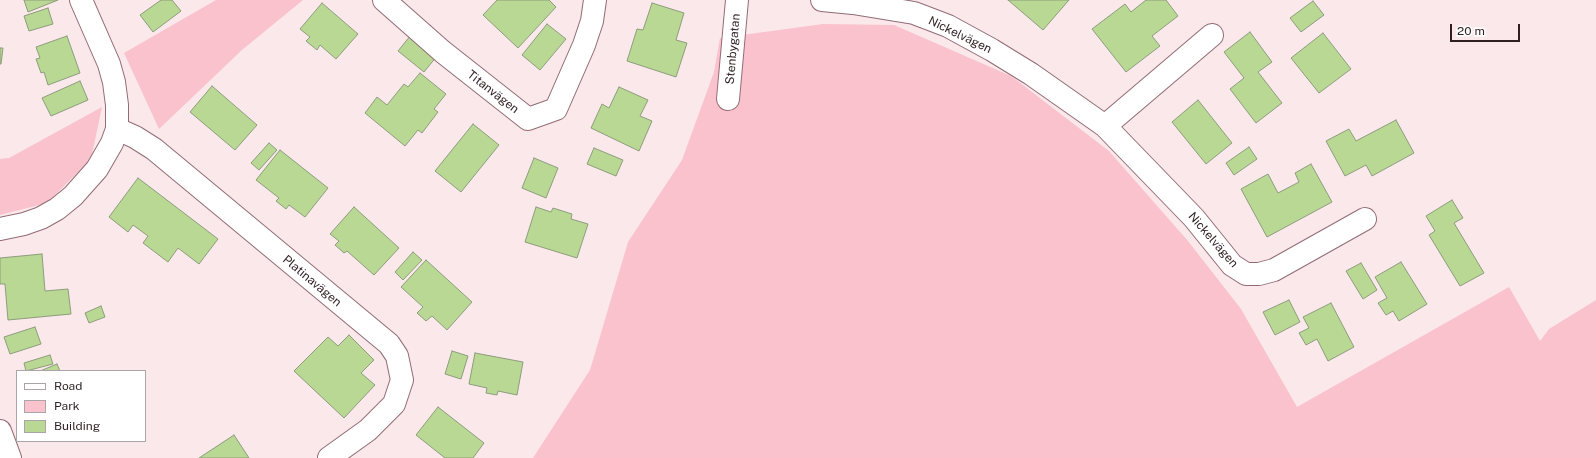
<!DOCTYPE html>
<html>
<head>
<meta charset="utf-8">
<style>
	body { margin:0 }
	#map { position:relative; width:1596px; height:458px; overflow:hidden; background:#fae8eb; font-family:"Public Sans",sans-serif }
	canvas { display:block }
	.legend { position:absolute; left:16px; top:370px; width:130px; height:72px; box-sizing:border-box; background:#fff; border:1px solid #aba5a7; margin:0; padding:5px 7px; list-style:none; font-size:12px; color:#2e1f22 }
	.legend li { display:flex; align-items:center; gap:8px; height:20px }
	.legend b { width:20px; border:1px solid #aba5a7 }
	.scale { position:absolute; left:1450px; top:24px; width:70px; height:18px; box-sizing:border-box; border:2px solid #2e1f22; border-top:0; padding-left:5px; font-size:12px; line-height:14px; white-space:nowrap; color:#2e1f22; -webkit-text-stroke:3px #fff; paint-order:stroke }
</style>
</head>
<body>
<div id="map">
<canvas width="1596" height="458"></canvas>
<ul class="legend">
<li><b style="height:5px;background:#fff"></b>Road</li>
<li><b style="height:11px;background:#fac2cd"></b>Park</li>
<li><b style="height:11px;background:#b8d893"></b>Building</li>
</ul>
<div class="scale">20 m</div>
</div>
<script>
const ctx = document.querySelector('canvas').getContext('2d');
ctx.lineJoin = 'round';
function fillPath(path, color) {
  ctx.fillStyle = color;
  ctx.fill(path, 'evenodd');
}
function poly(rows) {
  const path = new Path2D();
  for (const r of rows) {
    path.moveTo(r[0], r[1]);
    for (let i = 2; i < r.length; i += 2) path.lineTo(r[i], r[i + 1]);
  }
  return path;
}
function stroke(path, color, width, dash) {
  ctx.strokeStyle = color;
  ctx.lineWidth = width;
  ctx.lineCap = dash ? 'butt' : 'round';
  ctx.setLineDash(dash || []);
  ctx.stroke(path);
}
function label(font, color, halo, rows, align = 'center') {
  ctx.font = font + ' "Public Sans",sans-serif';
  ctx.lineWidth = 3;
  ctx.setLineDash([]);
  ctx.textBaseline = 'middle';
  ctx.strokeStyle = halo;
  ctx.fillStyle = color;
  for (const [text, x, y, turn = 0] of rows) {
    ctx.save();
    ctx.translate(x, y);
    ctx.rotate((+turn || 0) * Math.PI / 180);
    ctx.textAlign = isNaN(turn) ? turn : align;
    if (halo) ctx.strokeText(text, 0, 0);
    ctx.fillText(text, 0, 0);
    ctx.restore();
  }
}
fillPath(poly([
	[216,0,303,0,242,50,159,129,124,53],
	[823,24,894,25,1011,76,1109,151,1188,241,1241,309,1297,407,1509,287,1540,341,1549,329,1596,300,1596,458,533,458,590,370,628,242,682,160,714,72,720,38],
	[102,107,91,159,47,203,0,215,0,159,9,158]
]), '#fac2cd');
const building = poly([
	[24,0,58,0,28,12,24,0],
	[161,0,172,0,181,11,153,32,140,15,161,0],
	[497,0,549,0,556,7,518,48,483,15,497,0],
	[1008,0,1069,0,1043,30,1008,0],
	[1146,0,1166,0,1178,16,1152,36,1160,46,1126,72,1092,29,1125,4,1131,12,1146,0],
	[1313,1,1324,15,1301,32,1290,18,1313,1],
	[322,3,358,34,336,59,320,45,317,50,306,41,310,37,300,29,322,3],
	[652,3,684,13,676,40,687,43,676,77,627,61,637,29,643,30,652,3],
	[48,8,53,24,29,31,24,16,48,8],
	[547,24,566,39,540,70,522,55,547,24],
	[1250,32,1272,62,1258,72,1282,103,1256,123,1230,89,1244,78,1224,52,1250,32],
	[1323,33,1351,69,1319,93,1291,58,1323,33],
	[411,35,437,56,424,72,398,51,411,35],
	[67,36,80,73,48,85,44,72,41,73,36,59,40,58,36,47,67,36],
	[0,48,3,48,1,64,0,64,0,48],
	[420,73,446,94,434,109,438,112,422,133,418,130,405,146,365,113,377,97,387,105,404,84,408,87,420,73],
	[80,81,88,100,51,116,42,98,80,81],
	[212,86,257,125,235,150,190,112,212,86],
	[619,87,648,100,640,116,652,121,639,151,591,128,602,104,609,108,619,87],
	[1198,100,1232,143,1206,164,1172,122,1198,100],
	[1396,120,1414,153,1372,176,1366,165,1345,176,1326,141,1349,129,1356,141,1396,120],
	[473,124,499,145,461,192,435,171,473,124],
	[269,143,277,150,259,170,251,163,269,143],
	[1249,147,1257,159,1234,175,1226,163,1249,147],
	[594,148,623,160,616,176,587,164,594,148],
	[280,150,328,188,305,217,289,205,286,209,276,201,279,198,256,180,280,150],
	[534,158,558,168,546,198,522,188,534,158],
	[1311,164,1332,202,1267,237,1241,189,1268,174,1278,193,1299,182,1295,173,1311,164],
	[138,178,218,239,199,264,178,248,168,262,143,243,148,236,133,225,128,232,109,217,138,178],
	[1452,200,1463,218,1454,223,1484,273,1460,286,1429,235,1435,231,1426,216,1452,200],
	[354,207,399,248,374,275,347,251,344,253,335,245,339,241,330,234,354,207],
	[536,207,551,212,553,208,572,214,571,219,588,224,577,258,525,242,536,207],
	[413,252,422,260,403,280,395,272,413,252],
	[42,254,45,291,68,289,71,314,8,320,5,284,0,284,0,258,42,254],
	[426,260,472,302,447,330,432,316,426,321,417,313,423,307,401,287,426,260],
	[1401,262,1427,304,1399,321,1393,311,1386,315,1378,303,1387,298,1375,277,1401,262],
	[1361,263,1377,290,1363,299,1346,271,1361,263],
	[1289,300,1300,322,1275,335,1263,312,1289,300],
	[1331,303,1354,347,1328,361,1317,339,1306,345,1299,333,1309,328,1303,317,1331,303],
	[101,306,105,317,89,323,85,313,101,306],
	[35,327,41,344,10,354,4,337,35,327],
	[349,335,374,360,361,373,375,385,344,418,294,371,328,337,338,346,349,335],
	[452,351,468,356,461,379,445,374,452,351],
	[475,353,523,362,517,395,498,391,497,395,486,393,487,388,469,384,475,353],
	[50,355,53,364,26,371,24,363,50,355],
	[57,364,60,371,40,371,57,364],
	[438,407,484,443,473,458,445,458,416,435,438,407],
	[234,435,249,458,199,458,234,435]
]);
fillPath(building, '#b8d893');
stroke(building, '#8d9c7c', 1);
const minor = poly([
	[384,0,443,52,528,119,556,109,584,45,592,21,595,0],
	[822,0,853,3,914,13,948,26,992,50,1031,74,1105,126,1194,218,1232,265,1246,274,1259,274,1274,270,1365,219],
	[728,99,737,0],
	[1105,126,1212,35],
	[117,129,135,137,154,149,389,344,397,356,402,380,394,404,368,430,329,458],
	[0,229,24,224,41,218,57,209,73,196,97,169,112,143,117,129,117,105,114,82,109,64,81,0],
	[0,431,10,458]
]);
stroke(minor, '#926c74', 24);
stroke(minor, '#fff', 22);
label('12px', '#2e1f22', '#fff', [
	["Nickelvägen",960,35,26],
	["Stenbygatan",733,49,-85],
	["Titanvägen",493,92,38],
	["Nickelvägen",1213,240,49],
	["Platinavägen",312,281,40]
]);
</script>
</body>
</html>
